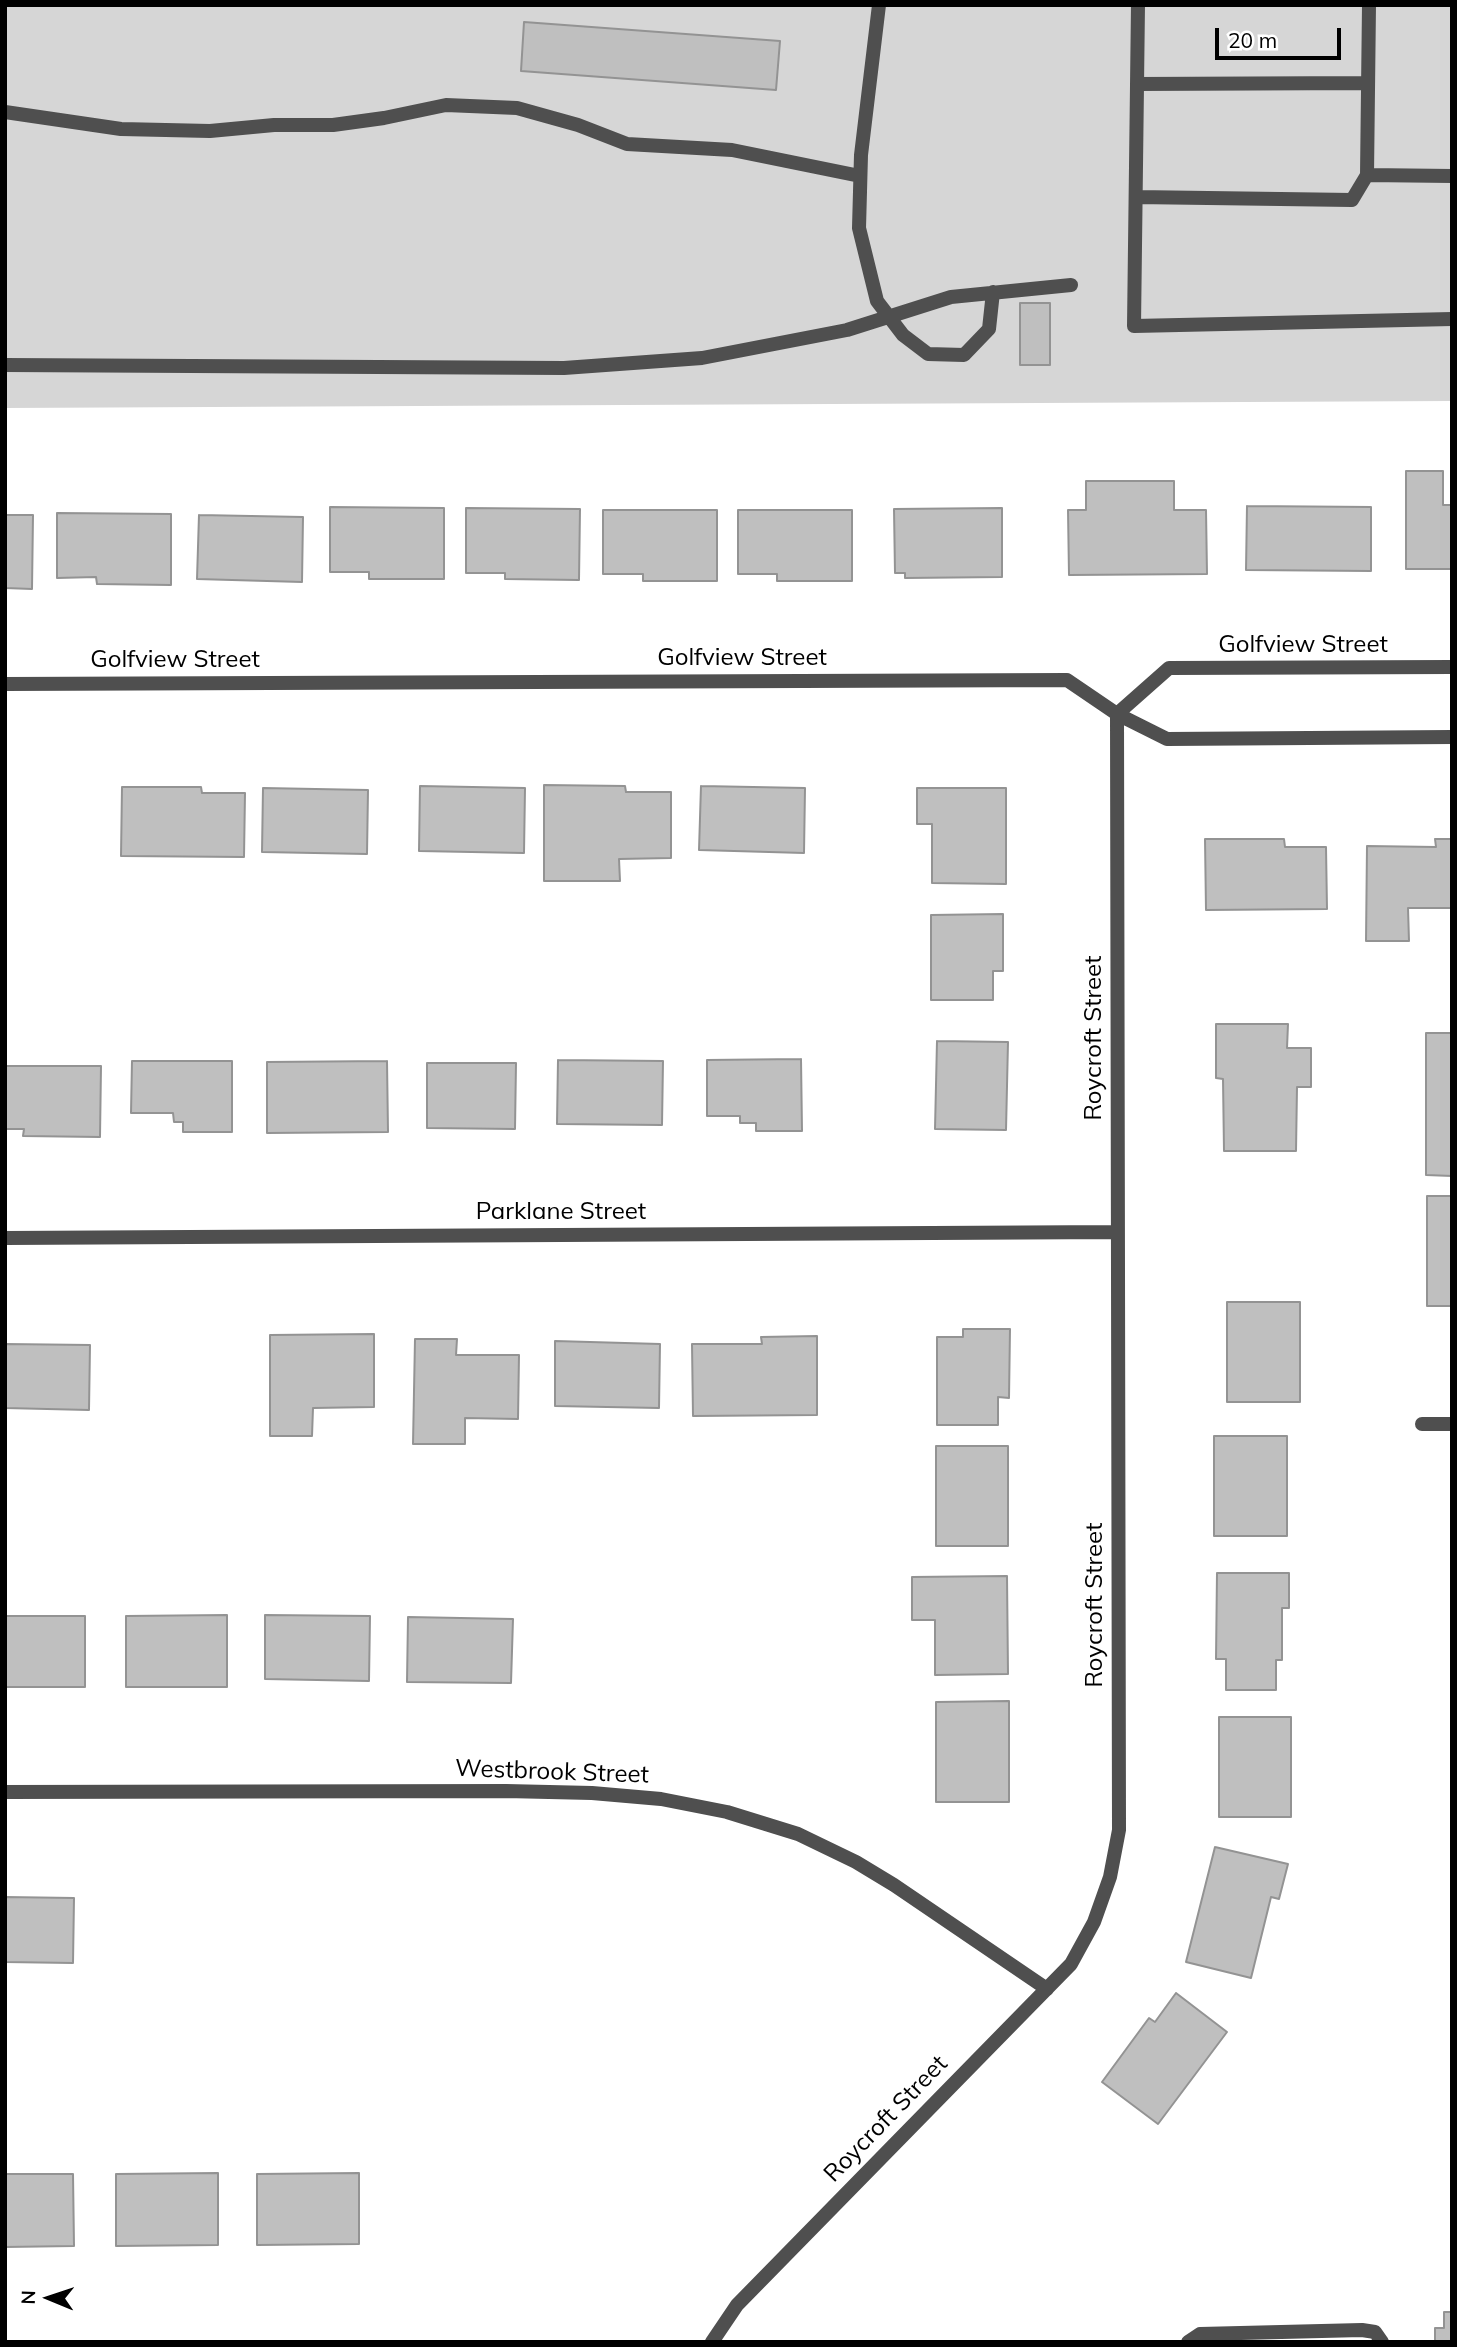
<!DOCTYPE html>
<html>
<head>
<meta charset="utf-8">
<style>
	body { margin:0 }
	#map { position:relative; width:1457px; height:2347px; overflow:hidden; background:#fff; font-family:Mulish,sans-serif }
	canvas { display:block }
	.frame { position:absolute; inset:0; border:7px solid #000; pointer-events:none }
	.north { position:absolute; left:14px; top:2263px; width:70px; height:70px; -webkit-text-stroke:5px #fff; paint-order:stroke; rotate:272deg; font-size:19px; font-weight:700; line-height:28px; text-align:center; color:#000 }
	.north::after { content:''; display:block; margin:auto; width:24px; height:32px; background:#000; clip-path:polygon(50% 0,100% 100%,50% 72%,0 100%) }
	.scale { position:absolute; left:1215px; top:28px; width:126px; height:32px; box-sizing:border-box; border:4px solid #000; border-top:0; padding-left:9px; font-size:21px; line-height:24px; white-space:nowrap; color:#000; -webkit-text-stroke:5px #fff; paint-order:stroke }
</style>
</head>
<body>
<div id="map">
<canvas width="1457" height="2347"></canvas>
<div class="frame"></div>
<div class="north">N</div>
<div class="scale">20 m</div>
</div>
<script>
const ctx = document.querySelector('canvas').getContext('2d');
ctx.lineJoin = 'round';
function fillPath(path, color) {
  ctx.fillStyle = color;
  ctx.fill(path, 'evenodd');
}
function poly(rows) {
  const path = new Path2D();
  for (const r of rows) {
    path.moveTo(r[0], r[1]);
    for (let i = 2; i < r.length; i += 2) path.lineTo(r[i], r[i + 1]);
  }
  return path;
}
function stroke(path, color, width, dash) {
  ctx.strokeStyle = color;
  ctx.lineWidth = width;
  ctx.lineCap = dash ? 'butt' : 'round';
  ctx.setLineDash(dash || []);
  ctx.stroke(path);
}
function label(font, color, halo, rows, align = 'center') {
  ctx.font = font + ' Mulish,sans-serif';
  ctx.lineWidth = 5;
  ctx.setLineDash([]);
  ctx.textBaseline = 'middle';
  ctx.strokeStyle = halo;
  ctx.fillStyle = color;
  for (const [text, x, y, turn = 0] of rows) {
    ctx.save();
    ctx.translate(x, y);
    ctx.rotate((+turn || 0) * Math.PI / 180);
    ctx.textAlign = isNaN(turn) ? turn : align;
    if (halo) ctx.strokeText(text, 0, 0);
    ctx.fillText(text, 0, 0);
    ctx.restore();
  }
}
fillPath(poly([
	[5,5,1452,5,1452,401,5,408]
]), '#d6d6d6');
const building = poly([
	[524,22,780,41,776,90,521,71,524,22],
	[1020,303,1050,303,1050,365,1020,365,1020,303],
	[1406,471,1443,471,1443,505,1452,505,1452,569,1406,569,1406,471],
	[1086,481,1174,481,1174,510,1206,510,1207,574,1069,575,1068,510,1086,510,1086,481],
	[1247,506,1371,507,1371,571,1246,570,1247,506],
	[330,507,444,508,444,579,369,579,369,572,330,572,330,507],
	[466,508,580,509,579,580,505,579,505,573,466,573,466,508],
	[1002,508,1002,577,905,578,905,573,895,573,894,509,1002,508],
	[603,510,717,510,717,581,643,581,643,574,603,574,603,510],
	[738,510,852,510,852,581,777,581,777,574,738,574,738,510],
	[57,513,171,514,171,585,97,584,96,577,57,578,57,513],
	[5,515,33,515,32,589,5,588,5,515],
	[199,515,303,517,302,582,197,579,199,515],
	[544,785,625,786,626,792,671,792,671,858,619,859,620,881,544,881,544,785],
	[420,786,525,788,524,853,419,851,420,786],
	[701,786,805,788,804,853,699,850,701,786],
	[122,787,201,787,202,793,245,793,244,857,121,856,122,787],
	[263,788,368,790,367,854,262,852,263,788],
	[917,788,1006,788,1006,884,932,883,932,824,917,824,917,788],
	[1205,839,1284,839,1285,847,1326,847,1327,909,1206,910,1205,839],
	[1435,839,1452,839,1452,908,1408,908,1409,941,1366,941,1367,846,1436,847,1435,839],
	[1003,914,1003,971,993,971,993,1000,931,1000,931,915,1003,914],
	[1216,1024,1288,1024,1287,1048,1311,1048,1311,1087,1297,1087,1296,1151,1224,1151,1223,1079,1216,1078,1216,1024],
	[1426,1033,1452,1033,1452,1176,1426,1175,1426,1033],
	[937,1041,1008,1042,1006,1130,935,1129,937,1041],
	[801,1059,802,1131,756,1131,756,1123,740,1123,740,1116,707,1116,707,1060,801,1059],
	[558,1060,663,1061,662,1125,557,1124,558,1060],
	[132,1061,232,1061,232,1132,183,1132,183,1122,174,1122,173,1113,131,1113,132,1061],
	[387,1061,388,1132,267,1133,267,1062,387,1061],
	[427,1063,516,1063,515,1129,427,1128,427,1063],
	[5,1066,101,1066,100,1137,23,1136,24,1129,5,1129,5,1066],
	[1427,1196,1452,1196,1452,1306,1427,1306,1427,1196],
	[1227,1302,1300,1302,1300,1402,1227,1402,1227,1302],
	[963,1329,1010,1329,1009,1398,998,1397,998,1425,937,1425,937,1337,963,1337,963,1329],
	[374,1334,374,1407,313,1408,312,1436,270,1436,270,1335,374,1334],
	[817,1336,817,1415,693,1416,692,1344,762,1344,761,1337,817,1336],
	[415,1339,457,1339,456,1355,519,1355,518,1419,465,1418,465,1444,413,1444,415,1339],
	[555,1341,660,1344,659,1408,555,1406,555,1341],
	[5,1344,90,1345,89,1410,5,1408,5,1344],
	[1214,1436,1287,1436,1287,1536,1214,1536,1214,1436],
	[936,1446,1008,1446,1008,1546,936,1546,936,1446],
	[1217,1573,1289,1573,1289,1608,1282,1608,1282,1660,1276,1660,1276,1690,1226,1690,1226,1659,1216,1659,1217,1573],
	[1007,1576,1008,1674,935,1675,935,1620,912,1620,912,1577,1007,1576],
	[227,1615,227,1687,126,1687,126,1616,227,1615],
	[265,1615,370,1616,369,1681,265,1679,265,1615],
	[5,1616,85,1616,85,1687,5,1687,5,1616],
	[408,1617,513,1619,511,1683,407,1682,408,1617],
	[1009,1701,1009,1802,936,1802,936,1702,1009,1701],
	[1219,1717,1291,1717,1291,1817,1219,1817,1219,1717],
	[1215,1847,1288,1864,1279,1899,1271,1897,1251,1978,1186,1962,1215,1847],
	[5,1897,74,1898,73,1963,5,1962,5,1897],
	[1176,1993,1227,2032,1158,2124,1102,2082,1149,2018,1155,2022,1176,1993],
	[218,2173,218,2245,116,2246,116,2174,218,2173],
	[359,2173,359,2244,257,2245,257,2174,359,2173],
	[5,2174,73,2174,74,2246,5,2247,5,2174],
	[1444,2312,1452,2312,1452,2342,1435,2342,1435,2328,1444,2328,1444,2312]
]);
fillPath(building, '#bfbfbf');
stroke(building, '#939393', 2);
stroke(poly([
	[879,5,861,155,859,228,877,301,903,335,928,354,964,355,989,329,993,292],
	[1138,5,1134,326,1452,319],
	[1369,5,1367,175,1452,176],
	[1137,84,1368,83],
	[5,112,121,129,210,131,274,125,333,125,384,118,446,105,517,108,578,125,627,144,732,150,860,176],
	[1136,197,1352,200,1367,175],
	[5,365,564,368,702,358,847,330,951,297,1071,285],
	[1422,1424,1452,1424],
	[1188,2342,1200,2334,1362,2330,1375,2332,1382,2342]
]), '#4f4f4f', 14);
stroke(poly([
	[5,684,1067,680,1117,714,1167,739,1452,737],
	[1117,714,1169,668,1452,667],
	[5,1238,1117,1232],
	[5,1792,506,1791,592,1793,661,1799,727,1812,798,1834,856,1862,894,1885,1047,1989],
	[712,2342,737,2305,1071,1964,1094,1922,1110,1877,1119,1830,1117,714]
]), '#4f4f4f', 14);
label('24px', '#000', '#fff', [
	["Golfview Street",1303,645],
	["Golfview Street",742,658],
	["Golfview Street",175,660],
	["Roycroft Street",1094,1038,-90],
	["Parklane Street",561,1212],
	["Roycroft Street",1095,1605,-90],
	["Westbrook Street",552,1772,2],
	["Roycroft Street",886,2119,-46]
]);
</script>
</body>
</html>
